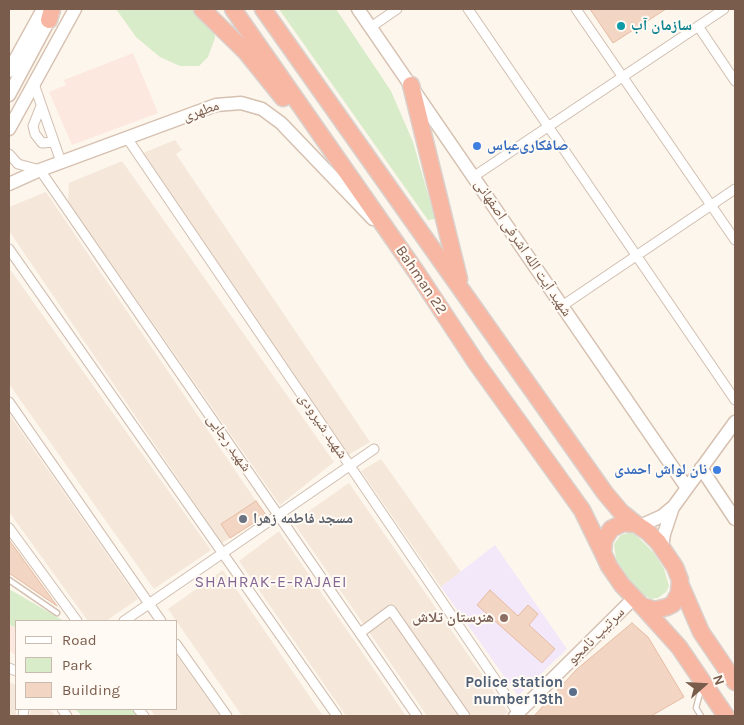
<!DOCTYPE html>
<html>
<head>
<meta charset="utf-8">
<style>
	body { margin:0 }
	#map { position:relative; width:744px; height:725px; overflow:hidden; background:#fdf6ec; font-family:Karla,sans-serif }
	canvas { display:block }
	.frame { position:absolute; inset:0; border:10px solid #7a5c4d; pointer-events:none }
	.legend { position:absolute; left:15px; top:620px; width:162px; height:90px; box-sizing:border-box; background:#fffaf3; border:1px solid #cabbb1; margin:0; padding:6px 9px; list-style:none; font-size:15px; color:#7a5c4d }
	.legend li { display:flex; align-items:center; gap:10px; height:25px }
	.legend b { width:25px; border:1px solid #cabbb1 }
	.north { position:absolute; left:679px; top:660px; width:50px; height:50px; -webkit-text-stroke:4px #fffaf3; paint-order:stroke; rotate:71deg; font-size:14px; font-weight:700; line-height:20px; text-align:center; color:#7a5c4d }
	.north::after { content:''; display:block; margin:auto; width:18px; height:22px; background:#7a5c4d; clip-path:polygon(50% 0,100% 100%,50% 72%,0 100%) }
</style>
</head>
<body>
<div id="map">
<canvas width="744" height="725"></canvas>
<div class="frame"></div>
<ul class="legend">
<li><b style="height:6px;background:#fff"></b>Road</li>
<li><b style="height:14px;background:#d8ecc9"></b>Park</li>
<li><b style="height:14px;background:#f3d5c3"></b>Building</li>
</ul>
<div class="north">N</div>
</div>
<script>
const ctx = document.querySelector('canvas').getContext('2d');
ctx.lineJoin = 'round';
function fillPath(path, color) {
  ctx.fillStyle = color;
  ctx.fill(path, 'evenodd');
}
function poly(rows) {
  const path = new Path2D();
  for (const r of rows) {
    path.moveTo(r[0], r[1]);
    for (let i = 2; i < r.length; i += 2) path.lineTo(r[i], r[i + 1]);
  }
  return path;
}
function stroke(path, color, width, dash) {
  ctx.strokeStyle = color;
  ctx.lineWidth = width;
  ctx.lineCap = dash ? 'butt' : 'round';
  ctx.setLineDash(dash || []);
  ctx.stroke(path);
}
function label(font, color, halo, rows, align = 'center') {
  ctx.font = font + ' Karla,"Noto Naskh Arabic",sans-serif';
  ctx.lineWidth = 4;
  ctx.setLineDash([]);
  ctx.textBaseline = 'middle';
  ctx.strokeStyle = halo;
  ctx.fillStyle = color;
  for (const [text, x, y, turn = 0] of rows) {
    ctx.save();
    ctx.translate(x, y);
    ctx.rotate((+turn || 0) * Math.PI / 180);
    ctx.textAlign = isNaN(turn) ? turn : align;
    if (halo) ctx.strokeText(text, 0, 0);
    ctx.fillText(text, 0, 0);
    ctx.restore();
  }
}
fillPath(poly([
	[175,140,182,150,176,154,370,442,348,455,143,153],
	[122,161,334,462,280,505,68,201,69,183],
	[46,192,256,501,221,524,230,538,222,543,9,231,9,207],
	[9,268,211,550,154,589,9,384],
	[9,414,138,599,106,621,88,621,9,512],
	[381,459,461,572,441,587,361,471],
	[349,483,508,712,503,716,470,716,395,611,389,615,458,716,427,716,293,522],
	[279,531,406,716,346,716,239,561],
	[223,570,323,716,242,716,168,609],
	[176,654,220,716,155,716,150,709,176,709],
	[9,682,16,685,16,716,9,716],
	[31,709,49,709,56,716,30,716]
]), '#f5e8da');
fillPath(poly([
	[133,53,158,113,72,145,49,92,66,85,64,80],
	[9,624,16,628,16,655,9,651]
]), '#fde8e0');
fillPath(poly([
	[495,545,567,649,518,696,441,587]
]), '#f3e8fa');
fillPath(poly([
	[116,9,209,9,213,18,215,38,208,57,199,66,180,66,160,57,136,37],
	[279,9,336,9,391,91,413,142,435,219,428,220],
	[628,533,633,533,640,539,654,553,664,569,669,586,666,592,658,598,651,599,642,594,631,583,616,559,614,544,621,535],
	[9,589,64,621,16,621,16,628,9,624],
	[75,709,133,709,139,716,82,716]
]), '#d8ecc9');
const building = poly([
	[590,9,666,9,613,43,590,9],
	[256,501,266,515,230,538,221,524,256,501],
	[9,540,57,606,9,573,9,540],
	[490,590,518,616,528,605,538,614,529,625,555,649,542,663,477,605,490,590],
	[632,623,648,637,684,697,651,716,534,716,576,670,632,623]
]);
fillPath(building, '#f3d5c3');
stroke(building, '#e6bba3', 1);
const lane = poly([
	[9,580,57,613],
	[701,716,696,708,701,689]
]);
const street = poly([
	[468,9,735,400],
	[576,9,735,240],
	[698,26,735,81],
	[371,27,397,9],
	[34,84,61,162],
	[41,106,33,126,35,134,42,143,54,142],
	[127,138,518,713],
	[9,154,18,164,40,170,417,716],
	[473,177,724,9],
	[9,249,337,716],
	[562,306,735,189],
	[9,402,161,621],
	[9,528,77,621],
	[124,621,374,449],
	[360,633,391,610,465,716],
	[176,644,227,716],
	[9,668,16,671],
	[62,709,67,716],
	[138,709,144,716],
	[23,716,24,709]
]);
const secondary = poly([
	[358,9,687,488],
	[9,71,43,9],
	[9,95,53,13],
	[9,129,75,9],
	[9,184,40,170,216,105,241,103,262,109,281,123,373,219],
	[701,468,735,519],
	[640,526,662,516,674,506,735,422],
	[662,548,664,534,673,507],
	[515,716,634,598]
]);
const highway = poly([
	[202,9,246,52,283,98],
	[233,9,417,273,477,364,582,510,603,553],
	[263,9,605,493,621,512,636,524],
	[49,20,52,9],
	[411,85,459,279],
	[623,523,636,524,648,532,658,542,675,567,680,580,679,593,673,604,667,607,655,610,642,606,622,585,609,566,603,553,604,540,611,529,623,523],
	[681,586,701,632,735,682],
	[642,606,679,647,726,716]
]);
stroke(lane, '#d1beb0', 7);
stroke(street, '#d1beb0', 11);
stroke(secondary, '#d6c0b0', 15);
stroke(highway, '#dad1cd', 19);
stroke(lane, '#fff', 4.5);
stroke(street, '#fff', 9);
stroke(secondary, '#fff', 12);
stroke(highway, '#f7b7a3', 16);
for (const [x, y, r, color] of [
	[621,26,5,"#0f9aa8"],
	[477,146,5,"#3f7fe0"],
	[717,470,5,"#3f7fe0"],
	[243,519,5,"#6b7280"],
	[504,618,5,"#8d6e63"],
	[573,692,5,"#5c6f8a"]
]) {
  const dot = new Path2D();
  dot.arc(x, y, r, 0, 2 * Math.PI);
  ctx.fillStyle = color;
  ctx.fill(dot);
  stroke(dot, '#fffaf3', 2);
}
label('bold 15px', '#0d838f', '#fffaf3', [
	["سازمان آب",631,26]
], 'left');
label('15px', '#7a5c4d', '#fffaf3', [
	["مطهری",201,111,-19],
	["شهید آیت الله اشرفی اصفهانی",523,248,56],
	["Bahman 22",421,280,56],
	["شهید شیرودی",323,426,56],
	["شهید رجایی",229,443,55],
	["سرتیپ نامجو",596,636,-45]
]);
label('bold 15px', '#366cbe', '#fffaf3', [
	["صافکاری‌عباس",487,146],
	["نان لواش احمدی",707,470,"right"]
], 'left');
label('bold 15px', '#5b616d', '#fffaf3', [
	["مسجد فاطمه زهرا",253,519]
], 'left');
label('bold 15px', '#785e54', '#fffaf3', [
	["هنرستان تلاش",494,618]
], 'right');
label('bold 15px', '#4e5e75', '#fffaf3', [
	["Police station",563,683],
	["number 13th",563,700]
], 'right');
ctx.letterSpacing = '1px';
label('16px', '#846695', '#fffaf3', [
	["SHAHRAK-E-RAJAEI",271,582]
]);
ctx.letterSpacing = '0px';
</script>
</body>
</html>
